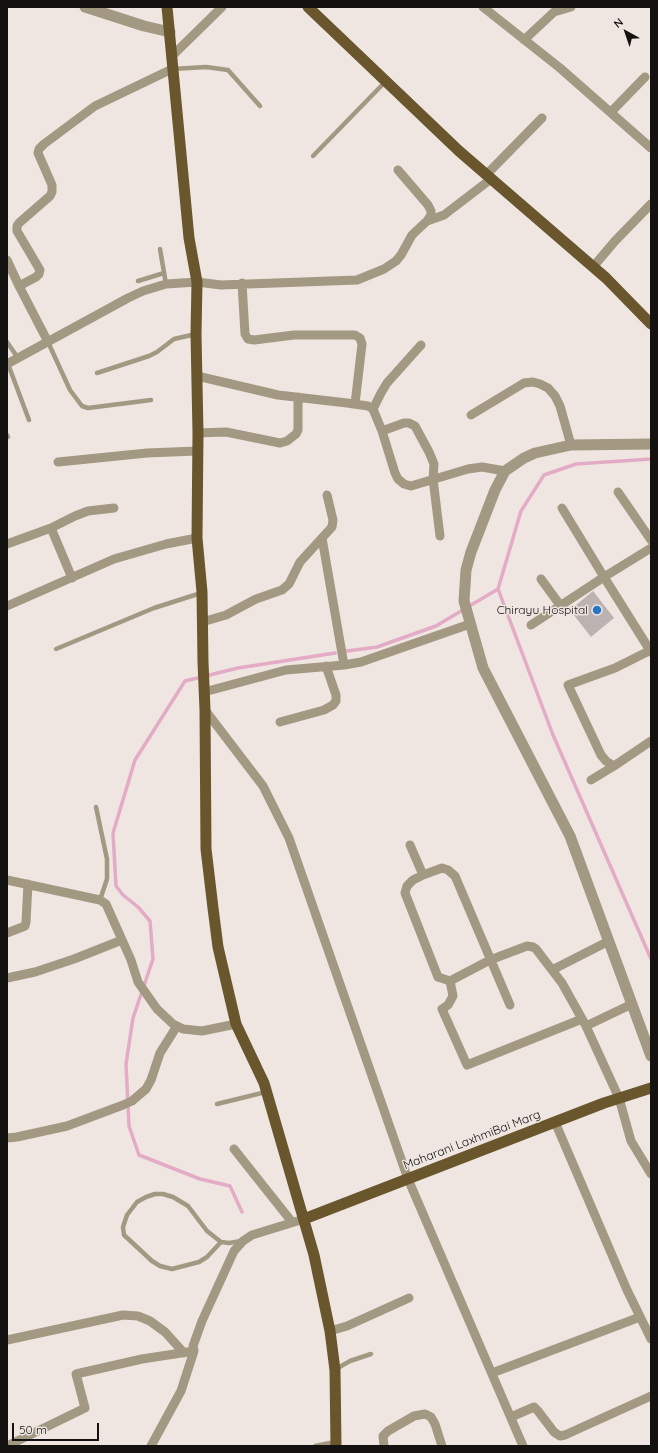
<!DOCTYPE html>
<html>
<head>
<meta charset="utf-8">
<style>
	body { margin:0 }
	#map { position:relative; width:658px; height:1453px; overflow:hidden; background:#efe6e1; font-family:Quicksand,sans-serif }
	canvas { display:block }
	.frame { position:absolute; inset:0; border:8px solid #141210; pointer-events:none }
	.north { position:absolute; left:606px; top:12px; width:40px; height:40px; -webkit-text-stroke:3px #efe6e1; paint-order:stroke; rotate:320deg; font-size:11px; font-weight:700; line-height:16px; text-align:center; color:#141210 }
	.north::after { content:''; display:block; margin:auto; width:14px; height:18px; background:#141210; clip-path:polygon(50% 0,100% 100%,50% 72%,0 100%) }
	.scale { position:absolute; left:12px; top:1423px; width:87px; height:18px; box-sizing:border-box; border:2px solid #141210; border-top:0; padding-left:5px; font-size:12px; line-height:14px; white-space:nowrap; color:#141210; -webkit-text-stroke:3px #efe6e1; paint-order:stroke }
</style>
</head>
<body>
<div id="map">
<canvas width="658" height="1453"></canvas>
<div class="frame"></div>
<div class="north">N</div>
<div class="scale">50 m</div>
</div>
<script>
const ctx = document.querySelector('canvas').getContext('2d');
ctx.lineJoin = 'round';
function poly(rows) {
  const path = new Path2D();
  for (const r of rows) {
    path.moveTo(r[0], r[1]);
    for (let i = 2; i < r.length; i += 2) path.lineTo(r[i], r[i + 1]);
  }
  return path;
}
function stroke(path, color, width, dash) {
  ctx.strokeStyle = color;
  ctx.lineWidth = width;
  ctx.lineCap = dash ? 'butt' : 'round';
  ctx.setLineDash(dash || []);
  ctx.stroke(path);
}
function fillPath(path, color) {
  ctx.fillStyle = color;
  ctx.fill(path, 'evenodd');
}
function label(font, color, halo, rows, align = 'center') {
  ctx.font = font + ' Quicksand,sans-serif';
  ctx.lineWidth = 3;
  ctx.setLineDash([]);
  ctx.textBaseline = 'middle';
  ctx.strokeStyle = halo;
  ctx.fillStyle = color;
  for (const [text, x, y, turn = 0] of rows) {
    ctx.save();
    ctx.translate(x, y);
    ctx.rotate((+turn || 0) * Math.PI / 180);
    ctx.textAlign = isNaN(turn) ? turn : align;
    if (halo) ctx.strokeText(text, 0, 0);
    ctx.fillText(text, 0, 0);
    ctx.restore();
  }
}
stroke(poly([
	[651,459,576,464,544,475,521,511,498,589,553,735,651,959],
	[347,651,377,647,436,626,498,589],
	[242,1212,230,1186,200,1179,139,1155,129,1126,126,1064,133,1018,153,959,150,921,138,907,123,895,116,886,113,833,135,760,185,681,238,668,335,653]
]), '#e3abc6', 3.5);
fillPath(poly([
	[593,591,614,618,591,637,570,610]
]), '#bdb2b2');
stroke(poly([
	[172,69,206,67,228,70,260,106],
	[313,156,386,81],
	[160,249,166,284],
	[138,281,164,273],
	[7,342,18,358],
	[48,342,70,390,82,406,88,408,151,400],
	[8,364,29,420],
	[97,373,149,356,157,352,174,339,196,334],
	[7,435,8,437],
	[56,649,154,608,201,593],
	[96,807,107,859,107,879,100,900],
	[217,1104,266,1092],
	[221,1242,207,1257,199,1262,172,1269,160,1266,152,1261,124,1235,123,1227,127,1215,137,1202,146,1197,155,1194,163,1194,173,1197,188,1206,207,1231,221,1242,229,1243,241,1241],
	[336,1369,350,1361,371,1354],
	[315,1446,335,1442]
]), '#a39882', 4.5);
stroke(poly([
	[483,7,560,68,651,148],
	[524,40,554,12,571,7],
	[171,57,222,7],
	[611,112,645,77],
	[486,175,542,118],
	[427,221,444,215,491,179],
	[7,260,19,286,48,342],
	[593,267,615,241,651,204],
	[242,283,245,334,248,339,254,340,294,335,355,335,360,338,362,344,355,404],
	[19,286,36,277,39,274,40,270,17,231,17,226,19,223,50,196,52,192,52,185,38,153,39,149,44,144,95,106,172,69],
	[7,364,128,298,143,291,166,284,197,282,221,285,357,280,384,269,396,261,401,255,412,235,427,221,431,215,431,211,428,205,398,170],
	[197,376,278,395,347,403,368,406,373,409,382,431,395,473,398,479,404,484,411,486,468,469,482,467,505,471],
	[373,409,381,393,387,383,421,345],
	[471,415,524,383,533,382,540,384,548,388,555,396,560,406,571,445],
	[382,431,404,423,409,423,415,426,429,452,434,464,433,479,440,536],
	[198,433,226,432,280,443,287,441,296,434,298,430,298,397],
	[58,462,147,453,197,451],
	[618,492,651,540],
	[562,508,604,577,651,548],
	[51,528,75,516,88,511,114,508],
	[322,538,344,665],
	[7,544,51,528,72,578],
	[541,579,560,605],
	[7,606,114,559,166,544,197,538],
	[202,622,226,615,256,599,282,590,289,584,300,562,332,527,333,520,327,495],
	[531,625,604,577,651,652],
	[651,650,615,668,568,685,601,755,606,761,614,766,651,741],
	[204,692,286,670,344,665,361,662,470,624],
	[205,710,263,786,289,838,408,1179,523,1446],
	[280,722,324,710,333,705,336,701,336,695,326,666],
	[591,780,614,766],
	[410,845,423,875,442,868,448,870,455,876,510,1005],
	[423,875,413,880,407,886,405,893,438,977,450,981],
	[7,880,100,900,106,904,131,960,138,982,157,1009,173,1024,183,1029,202,1031,236,1024],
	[7,933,25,926,26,922,28,884],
	[552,970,609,941],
	[7,978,35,972,74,959,122,940],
	[582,1019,467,1065,442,1009,448,1005,453,996,450,981,490,960,527,946,533,947,536,949,562,983,586,1026,619,1098,631,1141,651,1174],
	[586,1026,632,1004],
	[555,1122,627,1290,651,1339],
	[7,1138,17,1137,67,1126,123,1105,132,1101,146,1089,151,1080,160,1053,177,1026],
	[234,1149,292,1222],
	[330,1331,347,1326,409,1298],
	[7,1340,123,1315,138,1316,150,1321,165,1332,184,1353],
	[492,1373,640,1317],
	[511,1417,534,1407,538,1411,554,1432,560,1436,565,1435,651,1396],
	[7,1446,85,1408,76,1374,142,1359,194,1351],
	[151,1446,181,1391,194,1351,193,1346,202,1321,234,1251,243,1241,252,1235,304,1219],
	[384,1446,383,1436,388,1431,414,1416,425,1414,431,1417,435,1424,442,1446]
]), '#a39882', 9);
stroke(poly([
	[85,7,144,26,170,32],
	[651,444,571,445,535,453,524,458,505,471,495,490,471,552,466,570,464,601,483,668,570,836,651,1056]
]), '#a39882', 11);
stroke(poly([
	[167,7,189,238,197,282,196,334,198,433,197,538,202,592,203,662,205,710,206,849,213,908,218,947,236,1024,264,1083,314,1255,330,1331,335,1370,336,1446],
	[308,7,459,151,606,278,651,324],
	[304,1219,604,1103,651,1088]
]), '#6a562d', 11);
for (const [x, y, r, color] of [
	[597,610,5,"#2675c4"]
]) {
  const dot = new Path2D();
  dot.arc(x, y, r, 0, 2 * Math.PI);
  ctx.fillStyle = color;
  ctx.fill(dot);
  stroke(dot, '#efe6e1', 1.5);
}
label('12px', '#141210', '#efe6e1', [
	["Chirayu Hospital",588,610]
], 'right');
label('12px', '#141210', '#efe6e1', [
	["Maharani LaxhmiBai Marg",472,1140,-21]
]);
</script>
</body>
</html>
